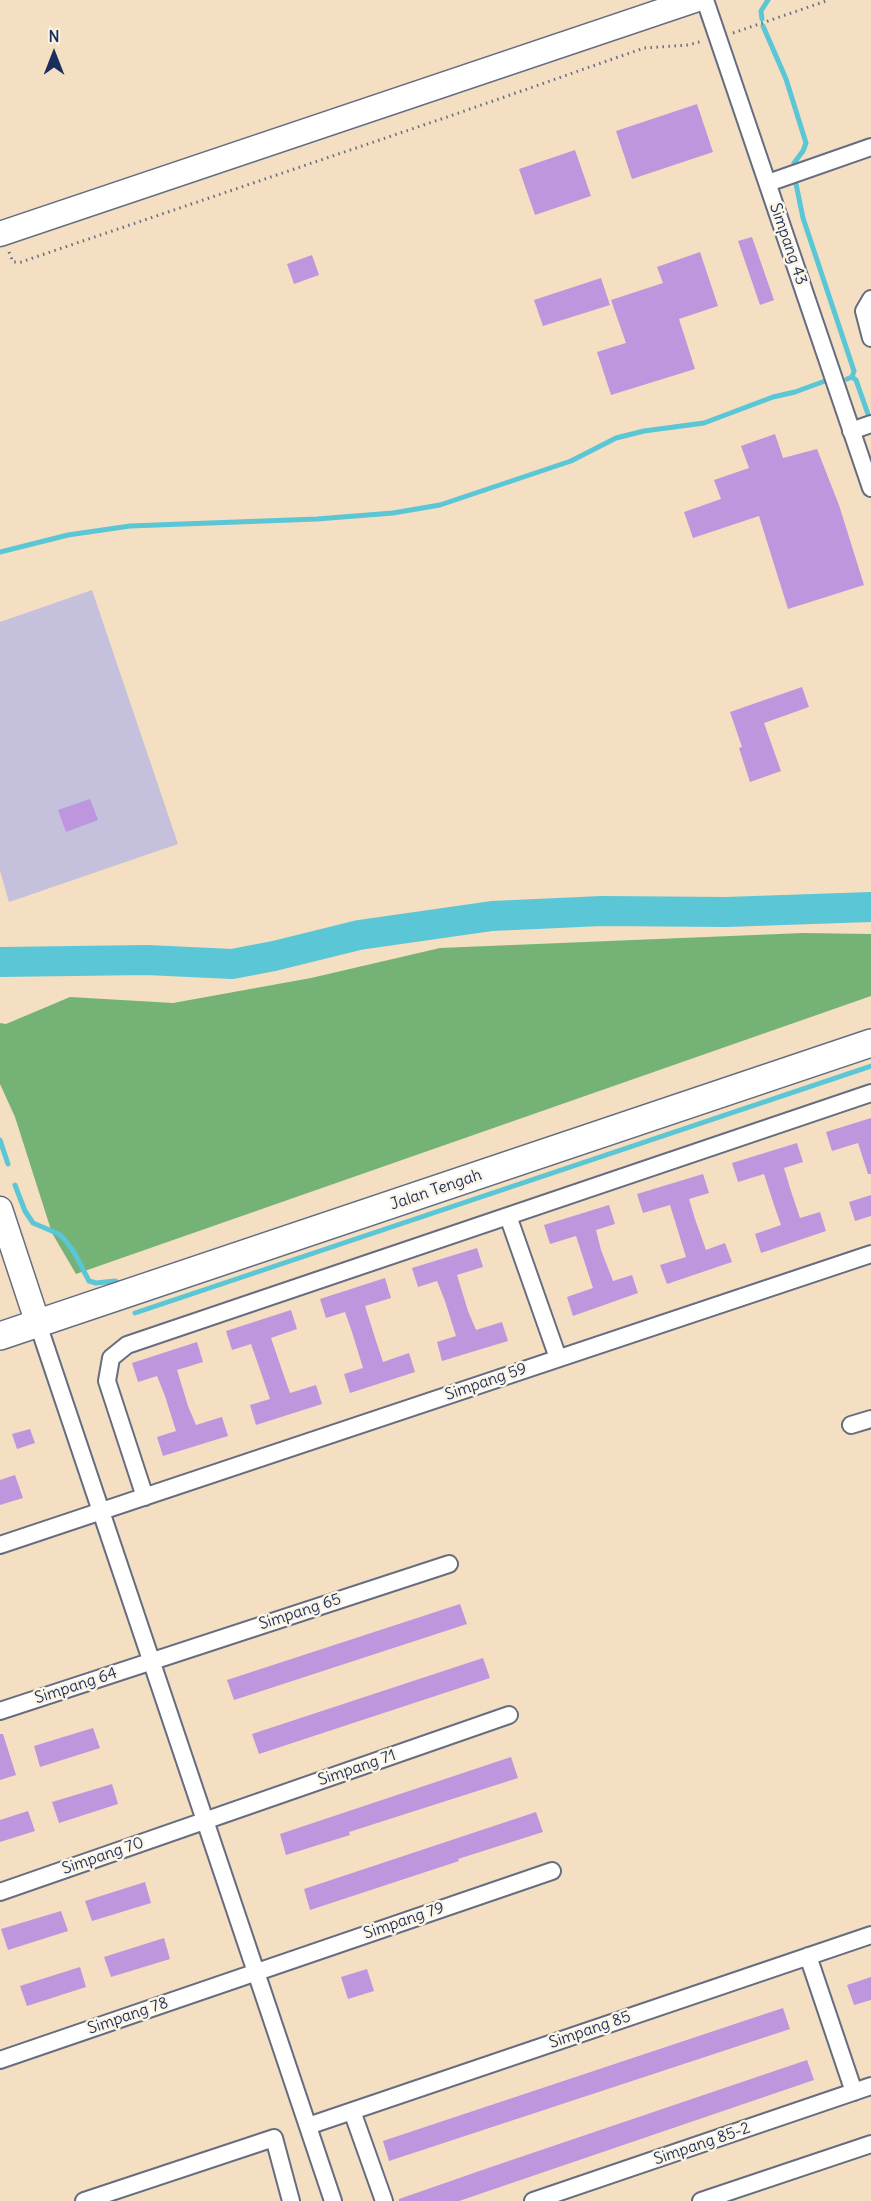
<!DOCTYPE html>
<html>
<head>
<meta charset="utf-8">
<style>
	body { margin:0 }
	#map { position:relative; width:871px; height:2201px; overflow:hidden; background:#f4dfc2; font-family:Delius,sans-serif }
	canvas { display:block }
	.north { position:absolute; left:24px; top:24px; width:60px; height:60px; -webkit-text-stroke:4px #fcf5e5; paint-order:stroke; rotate:0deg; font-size:16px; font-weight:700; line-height:24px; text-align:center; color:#1b2f5e }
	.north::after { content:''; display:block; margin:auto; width:21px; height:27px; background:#1b2f5e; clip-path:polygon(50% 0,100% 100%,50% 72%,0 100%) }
</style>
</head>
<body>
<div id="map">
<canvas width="871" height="2201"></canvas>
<div class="north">N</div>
</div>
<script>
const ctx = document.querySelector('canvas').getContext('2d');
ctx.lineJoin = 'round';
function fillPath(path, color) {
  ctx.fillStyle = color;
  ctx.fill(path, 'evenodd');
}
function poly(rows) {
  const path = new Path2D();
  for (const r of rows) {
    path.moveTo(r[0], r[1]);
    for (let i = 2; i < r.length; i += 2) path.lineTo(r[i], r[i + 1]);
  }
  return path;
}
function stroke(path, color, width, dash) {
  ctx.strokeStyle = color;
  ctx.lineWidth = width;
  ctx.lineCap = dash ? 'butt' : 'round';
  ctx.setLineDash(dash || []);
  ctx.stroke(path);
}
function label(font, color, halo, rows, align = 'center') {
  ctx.font = font + ' Delius,sans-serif';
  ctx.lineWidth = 5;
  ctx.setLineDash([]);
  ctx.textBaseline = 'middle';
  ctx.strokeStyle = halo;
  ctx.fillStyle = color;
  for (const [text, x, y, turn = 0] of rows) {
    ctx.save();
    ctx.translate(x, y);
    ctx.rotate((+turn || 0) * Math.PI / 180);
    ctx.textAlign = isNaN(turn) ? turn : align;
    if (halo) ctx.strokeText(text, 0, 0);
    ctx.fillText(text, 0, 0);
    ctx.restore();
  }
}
fillPath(poly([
	[92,590,178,844,9,902,0,871,0,622]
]), '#c5c0db');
fillPath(poly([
	[803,933,871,934,871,996,76,1274,52,1233,15,1117,0,1084,0,1023,6,1024,70,997,173,1003,311,978,440,948]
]), '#74b375');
stroke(poly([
	[762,19,761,11,768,0],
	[763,26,786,79,806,143,803,151,794,163],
	[796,184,803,218,854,371,852,377,847,379],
	[852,377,856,380,869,417],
	[0,552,68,535,130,526,317,519,393,513,440,505,571,461,616,438,644,431,704,423,773,397,795,392,825,381],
	[0,1140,8,1164],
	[15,1185,25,1211,33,1223,59,1234,65,1240,74,1252,89,1281,96,1283,115,1281,119,1283],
	[135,1313,871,1066]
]), '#5bc6d5', 5);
stroke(poly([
	[0,962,147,960,232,964,274,956,359,935,492,916,602,911,726,912,871,907]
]), '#5bc6d5', 30);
fillPath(poly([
	[697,104,713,152,632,179,616,131],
	[575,150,591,196,535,215,519,169],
	[752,237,774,300,760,305,738,241],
	[700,252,718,306,679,319,695,369,611,395,597,352,626,343,611,300,663,283,657,267],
	[312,255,319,275,294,284,287,264],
	[601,278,610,305,543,326,534,300],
	[775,434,783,458,817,449,839,505,864,585,788,609,759,516,693,538,684,512,721,499,714,480,749,468,741,446],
	[802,687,809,707,764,723,781,771,750,782,739,748,742,747,730,712],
	[90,799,98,820,66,832,58,810],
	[871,1118,871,1174,868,1174,858,1143,832,1151,826,1132],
	[797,1143,803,1162,784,1168,790,1188,800,1218,820,1212,826,1231,761,1253,755,1234,781,1225,774,1205,764,1174,738,1182,732,1163],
	[703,1174,709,1193,689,1199,695,1219,706,1250,725,1243,732,1262,667,1284,660,1265,686,1257,670,1205,643,1213,637,1194],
	[871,1195,871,1216,855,1221,849,1202],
	[609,1205,615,1224,596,1230,601,1250,613,1281,632,1275,638,1293,573,1316,567,1297,593,1288,576,1236,550,1244,544,1225],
	[477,1248,483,1267,457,1275,468,1311,476,1330,502,1322,508,1341,442,1361,437,1342,456,1336,445,1301,437,1281,418,1287,412,1268],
	[385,1278,391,1298,365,1306,376,1341,383,1362,409,1353,415,1372,350,1393,344,1374,363,1368,352,1332,345,1312,326,1318,320,1299],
	[291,1310,297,1329,271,1338,283,1373,290,1393,316,1385,322,1404,256,1425,250,1405,270,1399,258,1364,251,1344,232,1350,226,1331],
	[197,1342,203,1362,177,1370,188,1406,196,1425,222,1417,228,1436,163,1456,157,1437,176,1431,165,1396,157,1376,138,1382,132,1363],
	[30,1429,35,1443,17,1449,12,1434],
	[15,1475,23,1498,0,1505,0,1480],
	[460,1604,467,1624,234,1700,227,1680],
	[483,1658,490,1678,259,1754,252,1734],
	[93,1728,100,1748,40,1767,34,1746],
	[0,1734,3,1734,16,1775,0,1780],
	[511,1757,518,1778,349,1832,350,1835,286,1855,280,1834],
	[112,1784,118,1804,59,1823,52,1802],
	[28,1811,35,1831,0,1842,0,1820],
	[536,1812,543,1832,458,1859,459,1861,310,1910,304,1889],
	[145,1882,151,1903,92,1921,85,1901],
	[61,1911,68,1931,8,1950,1,1929],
	[164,1938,170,1959,111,1977,104,1957],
	[80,1967,86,1987,27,2006,20,1986],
	[367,1969,374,1991,348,1999,341,1977],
	[871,1977,871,2000,854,2005,847,1985],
	[783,2008,790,2029,389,2161,383,2141],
	[807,2060,814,2080,459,2201,399,2201,399,2199,491,2167]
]), '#bd96dd');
const street = poly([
	[705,0,871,488],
	[768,183,871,147],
	[871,299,864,311,871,338],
	[851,431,871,424],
	[508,1216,558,1358],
	[38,1324,333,2201],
	[851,1425,871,1419],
	[145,1497,107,1381,111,1358,127,1345,871,1093],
	[0,1545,871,1254],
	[0,1711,449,1564],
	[0,1892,509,1715],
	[808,1956,854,2092],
	[0,2060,552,1871],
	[352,2111,384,2201],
	[308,2126,871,1935],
	[84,2201,274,2138,291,2201],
	[533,2201,871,2086],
	[701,2201,871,2144]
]);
const secondary = poly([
	[0,234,695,0],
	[0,1209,38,1324]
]);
const primary = poly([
	[0,1336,871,1043]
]);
stroke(street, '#676d81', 20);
stroke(secondary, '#676d81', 27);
stroke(primary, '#676d81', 30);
stroke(poly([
	[733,33,829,0],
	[9,252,13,262,21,262,453,115,644,48,688,45,703,41]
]), '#676d81', 3, [1.5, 4.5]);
stroke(street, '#fff', 16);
stroke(secondary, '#fff', 24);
stroke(primary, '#fff', 27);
label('16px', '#1b2f5e', '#fcf5e5', [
	["Simpang 43",788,244,71],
	["Jalan Tengah",436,1190,-19],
	["Simpang 59",486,1382,-19],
	["Simpang 65",300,1612,-18],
	["Simpang 64",76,1686,-18],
	["Simpang 71",357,1768,-19],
	["Simpang 70",103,1856,-19],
	["Simpang 79",404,1921,-19],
	["Simpang 78",128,2016,-19],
	["Simpang 85",590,2030,-19],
	["Simpang 85-2",702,2144,-19]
]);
</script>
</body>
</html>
